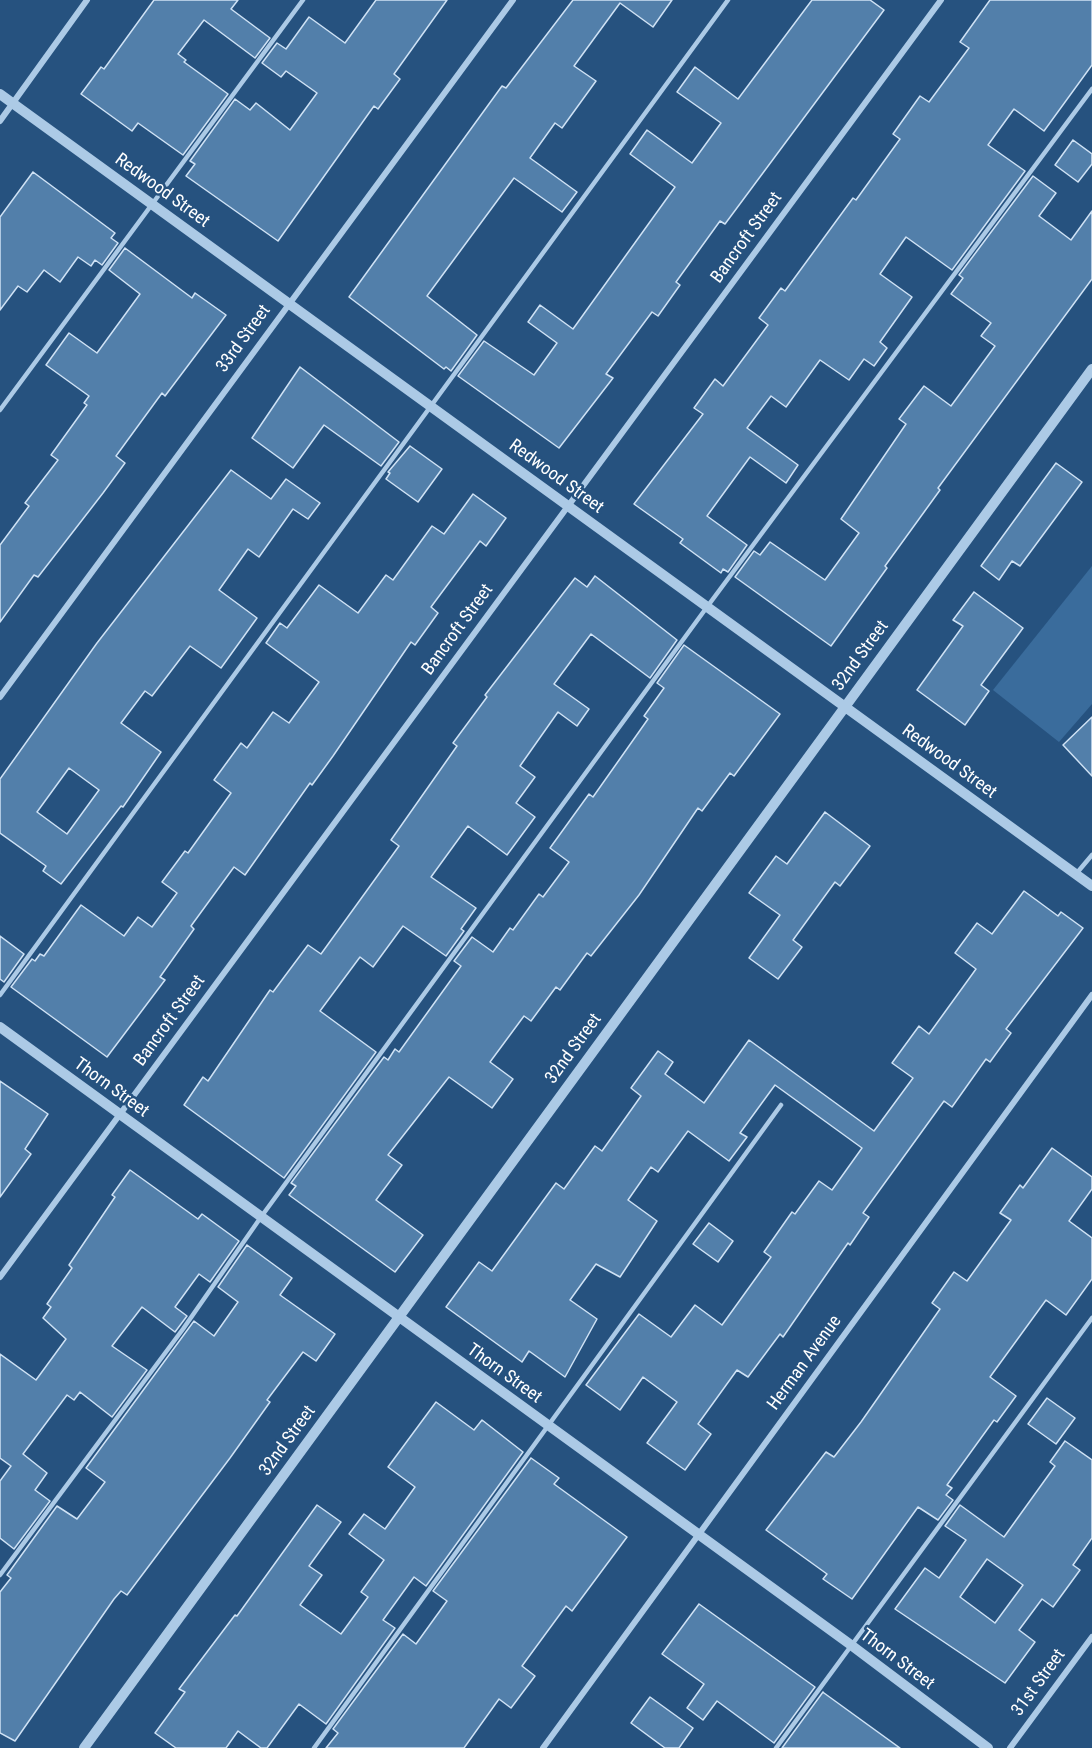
<!DOCTYPE html>
<html>
<head>
<meta charset="utf-8">
<style>
	body { margin:0 }
	canvas { display:block; background:#26527f }
</style>
</head>
<body>
<canvas width="1092" height="1748"></canvas>
<script>
const ctx = document.querySelector('canvas').getContext('2d');
ctx.lineJoin = 'round';
function fillPath(path, color) {
  ctx.fillStyle = color;
  ctx.fill(path, 'evenodd');
}
function poly(rows) {
  const path = new Path2D();
  for (const r of rows) {
    path.moveTo(r[0], r[1]);
    for (let i = 2; i < r.length; i += 2) path.lineTo(r[i], r[i + 1]);
  }
  return path;
}
function stroke(path, color, width, dash) {
  ctx.strokeStyle = color;
  ctx.lineWidth = width;
  ctx.lineCap = dash ? 'butt' : 'round';
  ctx.setLineDash(dash || []);
  ctx.stroke(path);
}
function label(font, color, halo, rows, align = 'center') {
  ctx.font = font + ' "Roboto Condensed",sans-serif';
  ctx.lineWidth = 5;
  ctx.setLineDash([]);
  ctx.textBaseline = 'middle';
  ctx.strokeStyle = halo;
  ctx.fillStyle = color;
  for (const [text, x, y, turn = 0] of rows) {
    ctx.save();
    ctx.translate(x, y);
    ctx.rotate((+turn || 0) * Math.PI / 180);
    ctx.textAlign = isNaN(turn) ? turn : align;
    if (halo) ctx.strokeText(text, 0, 0);
    ctx.fillText(text, 0, 0);
    ctx.restore();
  }
}
fillPath(poly([
	[1092,566,1092,704,1059,742,993,690]
]), '#3a6c9c');
const building = poly([
	[154,0,238,0,231,9,270,38,255,58,204,20,178,54,186,60,184,62,228,94,183,155,138,123,132,131,81,94,101,67,104,69,154,0],
	[376,0,447,0,394,74,400,79,378,109,374,106,278,241,186,176,195,164,190,161,235,99,250,110,256,103,290,130,317,93,286,71,281,77,262,63,277,43,286,49,309,17,345,43,376,0],
	[573,0,672,0,653,27,620,3,574,66,596,81,562,128,555,123,530,158,577,192,562,212,514,178,427,296,477,335,451,371,446,367,444,369,349,297,502,86,506,88,573,0],
	[812,0,870,0,884,10,725,224,720,221,676,282,680,285,658,316,652,312,606,374,613,378,559,448,458,376,484,341,534,375,557,343,528,322,540,305,573,329,675,187,630,154,647,130,692,163,721,123,677,92,695,67,738,99,812,0],
	[990,0,1092,0,1092,65,1044,131,1014,109,988,145,1025,171,952,270,906,237,880,274,912,297,880,342,887,348,874,366,864,359,849,380,820,360,786,407,771,396,747,428,798,465,786,483,750,457,707,516,747,545,728,572,723,569,721,573,680,543,683,539,634,504,703,414,694,408,715,379,723,386,768,325,759,318,781,288,785,291,853,198,856,200,900,139,893,134,920,96,929,102,969,48,960,42,990,0],
	[1073,140,1092,154,1092,164,1078,182,1055,165,1073,140],
	[33,172,115,233,111,238,118,243,102,265,95,260,91,266,78,257,60,282,44,270,27,292,18,286,0,310,0,217,33,172],
	[1033,176,1056,193,1039,216,1071,240,1092,211,1092,279,938,488,940,490,885,566,887,568,831,646,735,577,754,551,760,555,770,542,825,580,859,533,841,519,906,424,899,419,924,386,951,406,995,346,981,336,991,323,951,294,963,278,959,275,1033,176],
	[125,248,192,298,195,293,226,315,165,396,162,393,116,456,125,463,103,493,38,577,34,575,0,622,0,545,29,506,25,503,58,460,51,455,87,405,84,403,89,396,46,365,69,333,97,353,140,294,109,270,125,248],
	[300,367,399,442,381,466,324,425,293,468,252,438,300,367],
	[410,446,442,469,418,502,386,479,390,473,388,472,410,446],
	[1056,463,1082,482,1020,566,1012,561,999,580,981,566,1056,463],
	[231,470,271,499,286,479,320,503,308,519,293,509,259,557,248,549,219,590,257,618,221,668,190,646,152,696,145,691,121,723,161,752,123,807,121,806,61,884,43,871,46,866,0,833,0,779,97,643,231,470],
	[69,768,99,790,67,834,37,812,69,768],
	[473,494,506,518,486,546,480,541,431,607,438,613,415,645,411,642,333,756,312,785,310,783,245,875,234,867,191,926,194,929,160,977,165,980,107,1057,11,987,32,959,35,961,40,954,44,956,81,905,124,936,138,917,152,927,177,893,162,882,185,851,188,853,231,793,214,780,241,743,247,748,273,712,289,723,319,682,266,643,280,623,287,628,319,585,358,613,386,575,393,580,432,526,444,534,473,494],
	[595,576,677,640,650,678,591,634,554,684,589,709,577,726,558,712,520,766,535,777,516,803,535,817,507,855,468,826,431,877,476,908,461,929,464,931,446,956,403,926,373,967,360,957,320,1011,376,1052,284,1178,184,1105,203,1077,208,1081,270,990,273,992,308,945,321,954,399,846,391,840,457,746,453,743,487,697,485,695,575,578,587,587,595,576],
	[974,592,1023,628,981,685,989,691,965,725,917,690,963,626,953,620,974,592],
	[684,645,780,714,734,776,730,773,702,811,698,808,639,895,591,956,587,953,560,990,556,987,531,1021,524,1016,490,1062,513,1079,492,1108,449,1077,388,1155,402,1165,376,1200,423,1235,395,1272,289,1195,296,1186,291,1183,384,1057,388,1060,395,1049,399,1052,461,966,454,961,472,937,493,952,510,928,513,930,539,894,543,897,569,862,550,848,589,794,593,797,648,719,644,716,664,688,657,683,684,645],
	[1092,717,1092,776,1063,745,1092,717],
	[825,812,870,846,840,886,835,882,793,940,802,947,778,979,749,958,780,915,749,893,776,856,787,864,825,812],
	[1024,891,1058,916,1061,912,1083,928,1006,1029,1011,1033,990,1062,986,1059,952,1107,944,1101,863,1213,869,1217,850,1245,848,1243,783,1337,780,1334,748,1377,737,1370,698,1424,711,1434,685,1470,647,1443,677,1402,643,1377,620,1410,586,1385,639,1314,671,1337,695,1305,722,1325,771,1257,764,1252,792,1212,795,1214,819,1181,832,1190,862,1148,775,1085,740,1133,747,1137,729,1161,688,1131,658,1172,651,1167,628,1200,657,1221,620,1277,596,1264,570,1300,597,1319,565,1377,529,1351,522,1362,446,1307,479,1262,492,1271,556,1183,564,1189,595,1146,602,1151,641,1096,631,1088,658,1051,673,1062,665,1074,704,1103,749,1040,874,1131,913,1078,892,1063,919,1026,929,1034,976,969,955,953,977,923,992,934,1024,891],
	[0,936,24,954,4,982,0,979,0,936],
	[0,1081,48,1114,25,1149,31,1154,0,1197,0,1081],
	[1052,1148,1092,1177,1092,1189,1069,1221,1092,1238,1092,1279,1066,1315,1046,1300,990,1377,1016,1396,997,1422,994,1420,947,1485,952,1488,946,1495,953,1500,938,1520,918,1507,852,1599,823,1579,827,1574,766,1530,826,1452,834,1457,861,1422,940,1309,932,1303,954,1272,967,1281,1011,1220,1000,1213,1020,1185,1023,1188,1052,1148],
	[130,1170,198,1219,202,1214,239,1241,210,1282,199,1274,175,1307,187,1316,175,1332,142,1307,112,1346,147,1370,112,1417,80,1392,74,1400,67,1395,23,1454,47,1473,35,1490,50,1501,14,1549,0,1538,0,1481,11,1466,0,1458,0,1354,36,1380,66,1339,43,1318,51,1307,47,1304,72,1268,69,1265,115,1197,112,1195,130,1170],
	[709,1223,733,1241,718,1262,693,1244,709,1223],
	[247,1245,292,1278,280,1295,335,1334,316,1361,303,1352,267,1400,270,1402,230,1458,127,1595,121,1591,114,1599,15,1741,0,1733,0,1592,11,1578,7,1575,57,1506,77,1519,105,1482,86,1468,194,1321,214,1336,238,1302,218,1287,247,1245],
	[1047,1398,1075,1418,1056,1444,1028,1424,1047,1398],
	[436,1402,474,1430,482,1420,523,1452,426,1586,414,1577,383,1620,395,1628,326,1724,299,1704,267,1748,261,1748,238,1731,226,1748,176,1748,155,1733,185,1692,179,1689,235,1615,237,1616,317,1505,341,1522,309,1566,322,1575,300,1605,341,1634,368,1597,361,1592,384,1560,349,1534,364,1514,385,1529,415,1487,388,1467,436,1402],
	[1065,1441,1092,1460,1092,1538,1073,1565,1080,1570,1053,1607,1042,1599,1019,1630,1035,1642,1005,1683,895,1609,925,1568,939,1578,966,1540,945,1526,960,1505,1004,1537,1055,1466,1050,1462,1065,1441],
	[987,1559,1023,1585,995,1623,960,1597,987,1559],
	[531,1458,559,1478,554,1484,627,1537,572,1611,566,1606,522,1666,535,1676,511,1708,499,1699,464,1748,326,1748,338,1733,333,1729,403,1634,416,1644,447,1601,433,1591,531,1458],
	[699,1604,815,1687,774,1743,717,1701,703,1720,687,1708,704,1684,662,1654,699,1604],
	[823,1692,824,1693,900,1748,782,1748,823,1692],
	[650,1697,693,1728,679,1748,665,1748,631,1723,650,1697]
]);
fillPath(building, '#527faa');
stroke(building, '#cfe2f5', 1.5);
stroke(poly([
	[0,410,303,0],
	[1076,874,1092,855],
	[0,995,728,0],
	[0,1575,183,1329,261,1217,707,607,1092,89],
	[314,1748,781,1105],
	[776,1748,1092,1318]
]), '#accae6', 4.5);
stroke(poly([
	[0,121,87,0],
	[0,697,513,0],
	[0,1277,941,0],
	[543,1748,1092,995],
	[1010,1748,1092,1637]
]), '#accae6', 6);
stroke(poly([
	[0,94,1092,886],
	[0,1027,851,1645,988,1748],
	[84,1748,1092,369]
]), '#accae6', 10);
label('18px', '#fff', '#26527f', [
	["Redwood Street",162,191,36],
	["Bancroft Street",747,238,-54],
	["33rd Street",244,339,-54],
	["Redwood Street",556,477,36],
	["Bancroft Street",458,630,-54],
	["32nd Street",861,656,-54],
	["Redwood Street",949,762,36],
	["Bancroft Street",170,1021,-54],
	["32nd Street",574,1049,-54],
	["Thorn Street",111,1088,36],
	["Herman Avenue",805,1363,-54],
	["Thorn Street",504,1374,36],
	["32nd Street",288,1441,-54],
	["Thorn Street",897,1660,37],
	["31st Street",1039,1683,-54]
]);
</script>
</body>
</html>
